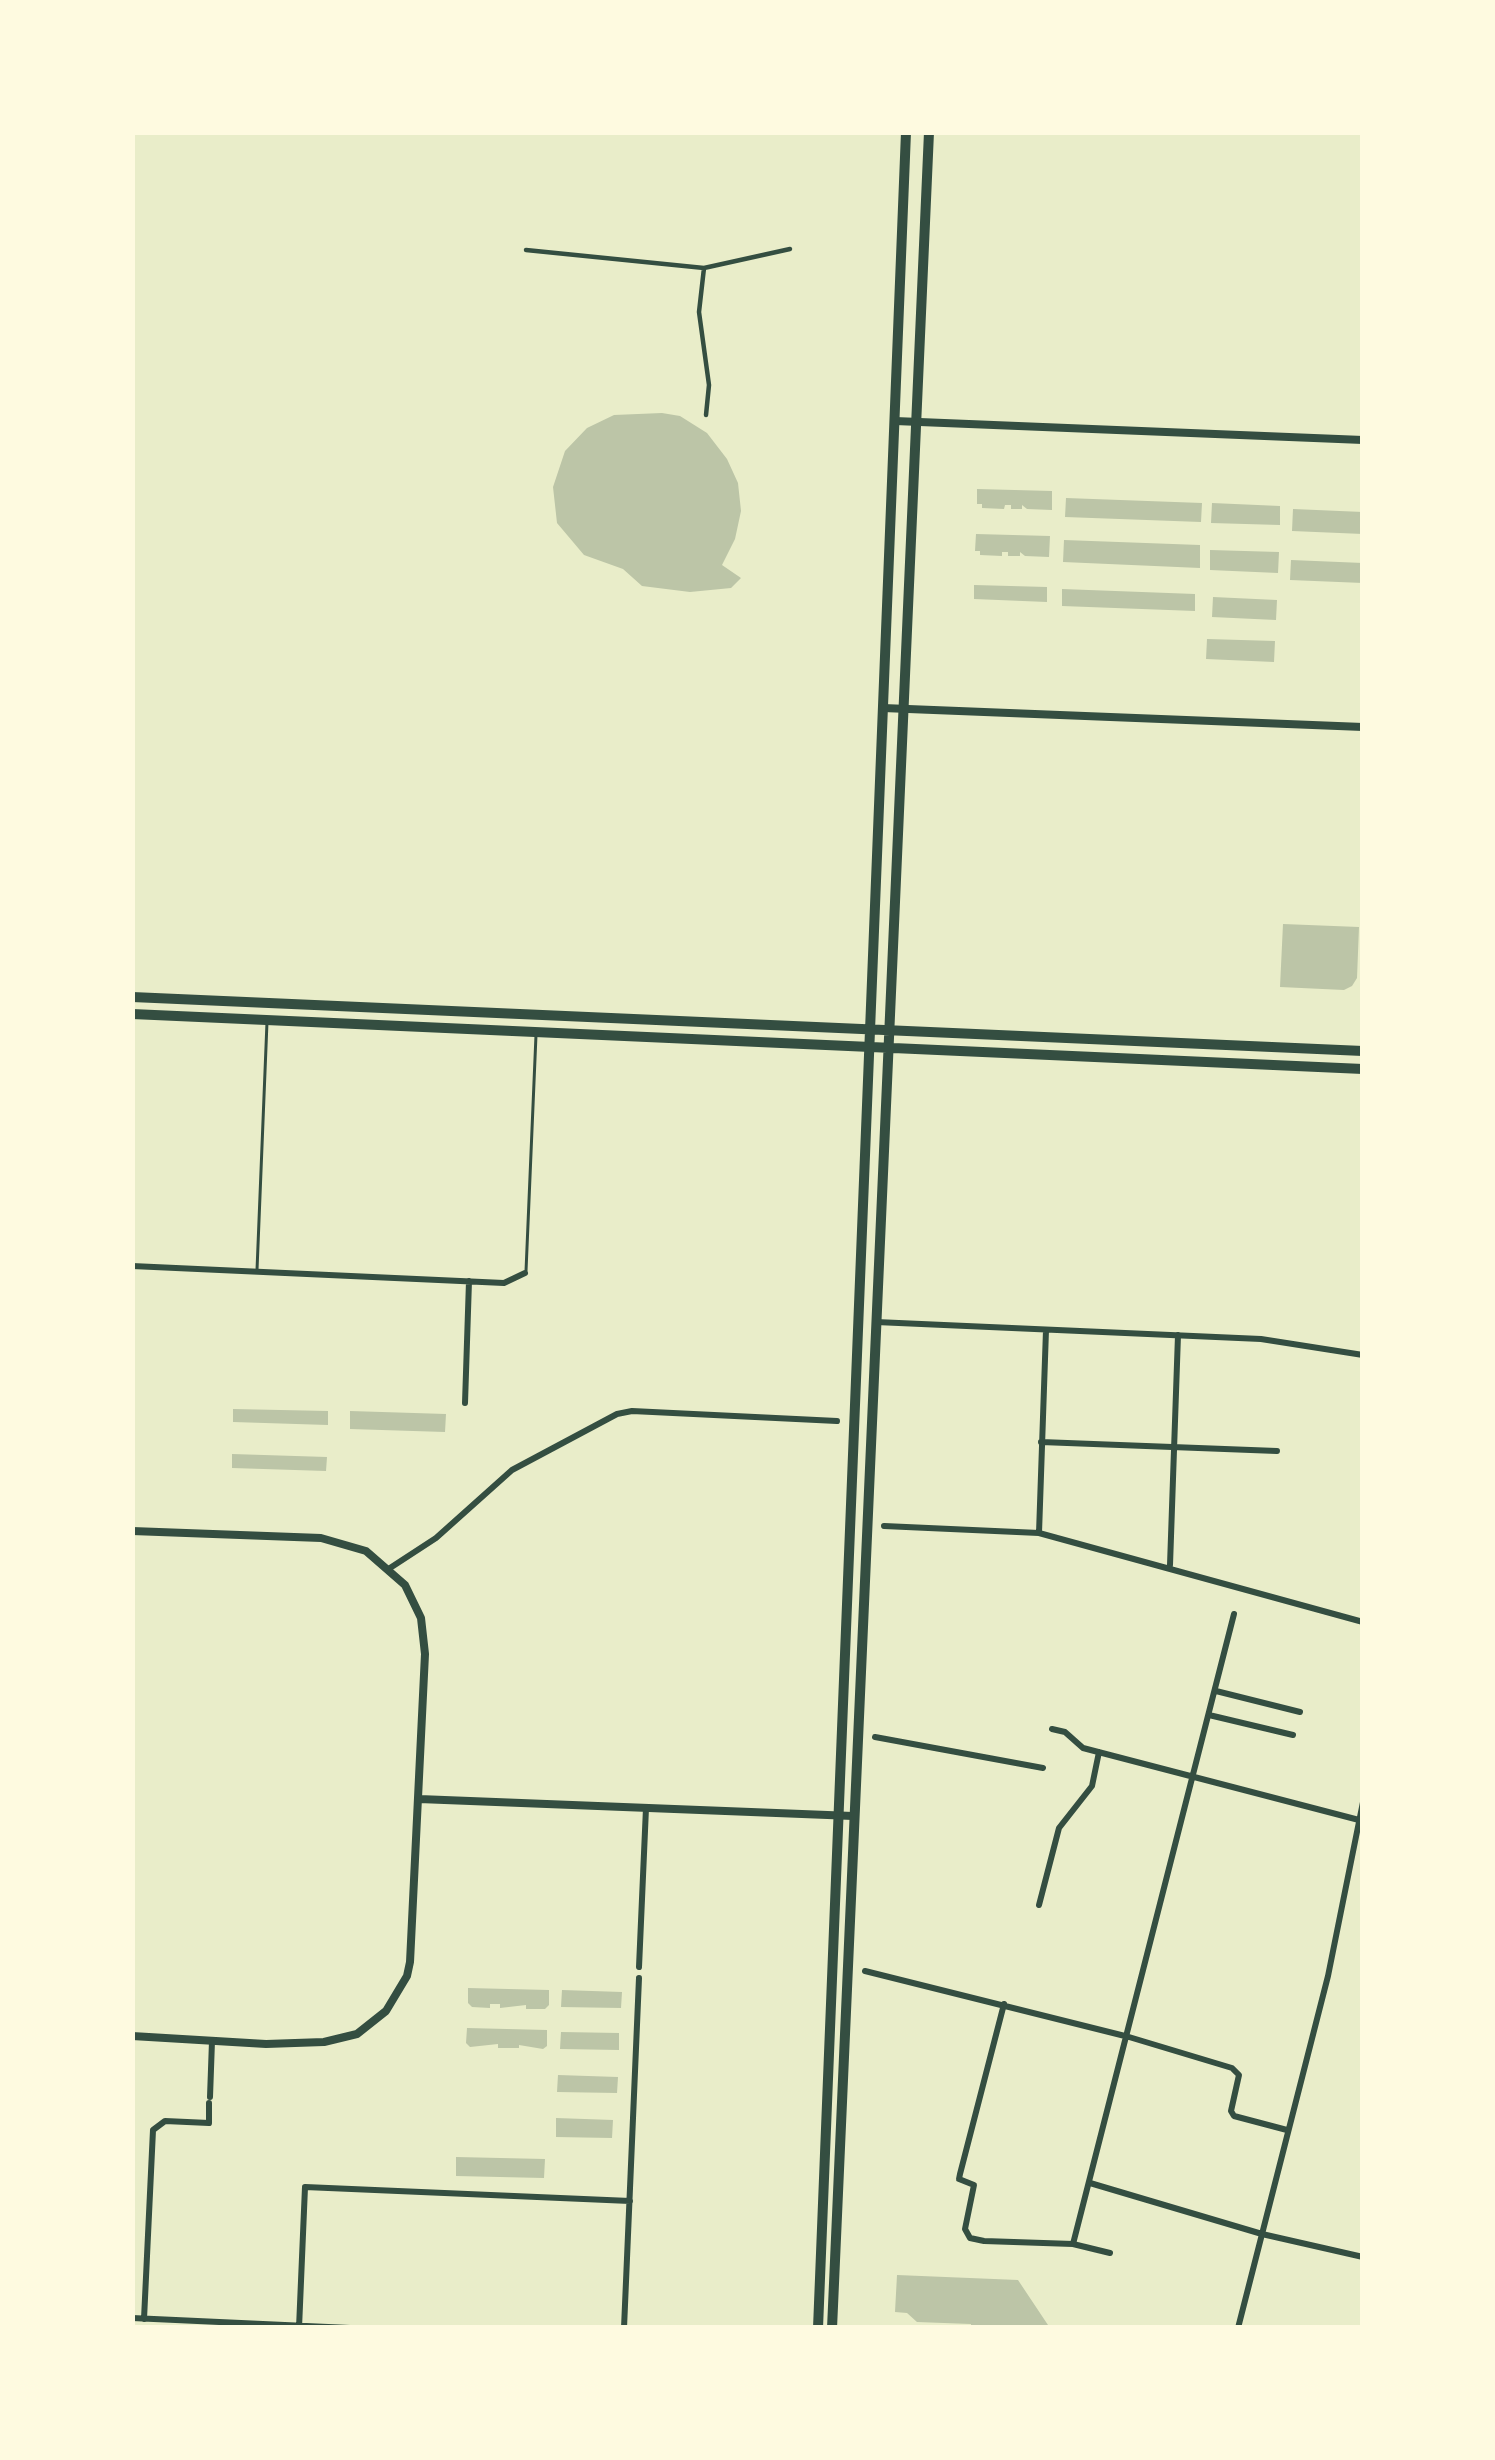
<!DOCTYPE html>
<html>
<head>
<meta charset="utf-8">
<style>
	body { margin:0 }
	#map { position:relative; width:1495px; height:2460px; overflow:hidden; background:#e9edc9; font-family:"Fira Sans Condensed",sans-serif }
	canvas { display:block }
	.frame { position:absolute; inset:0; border:135px solid #fefae0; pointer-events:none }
</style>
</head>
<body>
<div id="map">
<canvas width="1495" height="2460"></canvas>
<div class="frame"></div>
</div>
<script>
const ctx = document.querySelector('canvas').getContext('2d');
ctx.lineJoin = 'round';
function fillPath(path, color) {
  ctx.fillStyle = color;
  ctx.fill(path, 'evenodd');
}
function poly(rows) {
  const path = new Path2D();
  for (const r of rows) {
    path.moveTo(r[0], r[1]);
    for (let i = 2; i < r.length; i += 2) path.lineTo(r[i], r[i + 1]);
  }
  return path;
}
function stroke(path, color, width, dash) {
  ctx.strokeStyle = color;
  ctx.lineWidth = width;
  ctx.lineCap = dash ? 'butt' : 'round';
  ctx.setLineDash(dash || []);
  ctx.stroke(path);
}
fillPath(poly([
	[662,413,680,416,707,433,727,459,738,483,741,511,735,539,722,565,741,578,731,588,690,592,642,586,623,569,584,555,557,523,553,487,565,451,587,428,614,415],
	[977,489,1052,491,1052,510,1027,509,1022,505,1022,509,1011,509,1011,505,1005,505,1004,509,982,508,982,504,977,504],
	[1066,498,1202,503,1201,522,1065,517],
	[1212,503,1280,506,1280,525,1211,523],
	[1293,509,1363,512,1363,534,1292,531],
	[976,534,1050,536,1049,557,1025,556,1020,552,1020,556,1008,556,1008,552,1002,552,1002,556,980,555,980,551,975,551],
	[1064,540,1200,545,1200,568,1063,562],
	[1210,550,1279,552,1278,573,1210,570],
	[1291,560,1363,563,1363,583,1290,580],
	[974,585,1047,587,1047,602,974,599],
	[1062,589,1195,594,1195,611,1062,606],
	[1213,597,1277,600,1276,620,1212,617],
	[1207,639,1275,641,1274,662,1206,659],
	[1283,924,1359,927,1357,978,1352,986,1344,990,1280,987],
	[233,1409,328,1411,328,1425,233,1422],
	[350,1411,446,1414,445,1432,350,1429],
	[232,1454,327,1457,326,1471,232,1468],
	[468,1988,549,1990,549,2005,545,2009,526,2009,526,2005,500,2008,500,2004,490,2004,490,2008,472,2007,468,2003],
	[562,1990,622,1992,621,2008,561,2007],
	[467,2028,547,2030,547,2046,543,2049,519,2045,519,2048,498,2048,498,2044,470,2047,466,2043],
	[561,2032,619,2033,619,2050,560,2049],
	[558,2075,618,2077,617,2093,557,2092],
	[556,2118,613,2120,612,2138,556,2137],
	[456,2157,545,2159,544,2178,456,2176],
	[897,2275,1018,2280,1050,2328,971,2328,971,2324,917,2322,907,2313,895,2312]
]), '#bcc5a7');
stroke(poly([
	[257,1270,267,1022],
	[526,1271,536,1035]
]), '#344e41', 3);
stroke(poly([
	[526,250,704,268,790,249],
	[704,268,699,312,709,385,706,415]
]), '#344e41', 4.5);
stroke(poly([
	[132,1266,504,1283,525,1273],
	[876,1322,1261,1339,1363,1355],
	[465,1403,469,1281],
	[1041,1442,1277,1451],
	[884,1526,1039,1533,1363,1622],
	[1039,1533,1046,1330],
	[1170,1565,1178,1335],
	[390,1568,436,1538,512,1470,617,1414,632,1411,837,1421],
	[1216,1691,1300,1712],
	[1209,1715,1293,1735],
	[1052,1729,1065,1732,1083,1748,1359,1820],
	[875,1737,1043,1768],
	[1039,1905,1059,1828,1092,1786,1099,1752],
	[639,1967,646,1808],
	[865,1971,1129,2037,1232,2068,1239,2075,1231,2111,1234,2116,1287,2130],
	[1004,2004,960,2174,959,2179,974,2185,965,2229,970,2238,984,2241,1073,2244],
	[210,2097,212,2041],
	[1090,2183,1262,2234,1363,2257],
	[1110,2253,1073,2244,1234,1614],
	[132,2318,350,2328],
	[144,2319,153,2130,165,2121,209,2123,209,2103],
	[299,2328,305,2187,630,2201],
	[624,2328,639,1978],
	[1238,2328,1328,1976,1363,1802]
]), '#344e41', 6);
stroke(poly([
	[895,421,1363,440],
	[883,708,1363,727],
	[132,1531,321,1538,366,1551,405,1585,421,1618,425,1654,410,1962,407,1976,386,2011,357,2034,324,2042,266,2044,132,2036],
	[419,1799,853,1816]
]), '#344e41', 8);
stroke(poly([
	[132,997,1363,1051],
	[132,1014,1363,1069],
	[818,2328,906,132],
	[832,2328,929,132]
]), '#344e41', 10);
</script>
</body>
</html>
